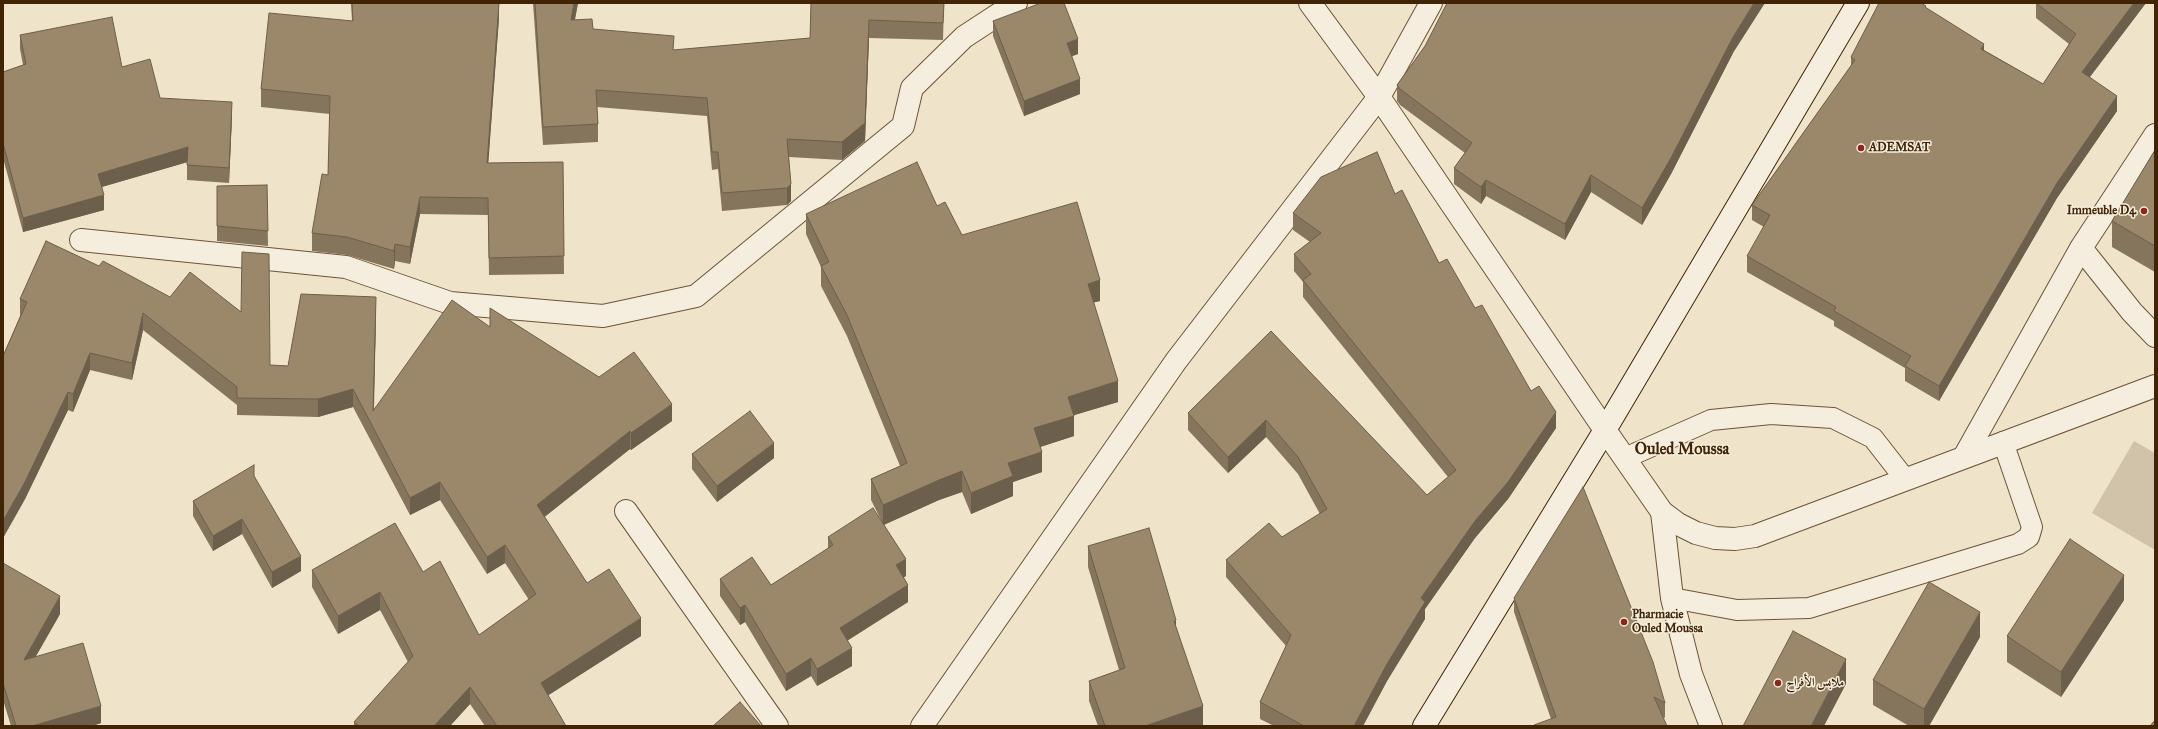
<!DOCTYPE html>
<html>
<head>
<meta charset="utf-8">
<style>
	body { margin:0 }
	#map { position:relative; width:2158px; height:729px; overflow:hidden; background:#efe4ca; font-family:"IM FELL Great Primer",serif }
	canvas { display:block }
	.frame { position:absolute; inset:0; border:4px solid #402405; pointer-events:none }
</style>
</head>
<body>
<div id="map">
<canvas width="2158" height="729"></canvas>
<div class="frame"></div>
</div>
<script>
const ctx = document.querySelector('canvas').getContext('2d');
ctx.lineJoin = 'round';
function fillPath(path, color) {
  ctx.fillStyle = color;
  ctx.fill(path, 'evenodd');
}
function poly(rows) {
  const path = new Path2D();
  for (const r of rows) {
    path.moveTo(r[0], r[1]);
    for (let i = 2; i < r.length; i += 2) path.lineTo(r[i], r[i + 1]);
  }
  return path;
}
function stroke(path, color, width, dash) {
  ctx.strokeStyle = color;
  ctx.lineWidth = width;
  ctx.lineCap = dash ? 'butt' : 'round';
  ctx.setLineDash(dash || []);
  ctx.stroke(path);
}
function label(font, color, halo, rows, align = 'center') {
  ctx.font = font + ' "IM FELL Great Primer",Amiri,serif';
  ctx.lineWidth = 3;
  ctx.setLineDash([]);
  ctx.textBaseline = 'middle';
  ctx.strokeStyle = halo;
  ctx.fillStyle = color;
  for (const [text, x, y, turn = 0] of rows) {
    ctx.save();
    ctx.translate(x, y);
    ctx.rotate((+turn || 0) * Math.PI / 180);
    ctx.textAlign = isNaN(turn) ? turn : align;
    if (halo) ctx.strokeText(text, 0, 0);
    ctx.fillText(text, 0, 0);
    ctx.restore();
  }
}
fillPath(poly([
	[2134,441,2155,453,2155,550,2092,513]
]), '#d1c3a9');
const service = poly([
	[1625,458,1711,420,1771,414,1833,418,1873,438,1905,479],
	[1672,598,1737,610,1809,608,2018,544,2029,537,2032,527,2003,442]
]);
const minor = poly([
	[1310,3,1379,97,1605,430],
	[81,240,346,267,450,303,603,316,696,296,903,126,912,88,964,37,1016,3],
	[2081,248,2132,312,2155,336],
	[1964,457,2081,248,2155,135],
	[626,511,777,726],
	[1662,512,1672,598,1691,674,1711,726],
	[922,726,1176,361,1379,97,1431,3]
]);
const tertiary = poly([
	[1605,430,1662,512,1678,524,1696,533,1715,538,1735,539,1755,536,2155,386]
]);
const secondary = poly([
	[1424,726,1605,430,1858,3]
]);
stroke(service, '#6c5436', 22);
stroke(minor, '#6c5436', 24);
stroke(tertiary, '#6c5436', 24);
stroke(secondary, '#402405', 24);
stroke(service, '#f5eddd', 20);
stroke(minor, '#f5eddd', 22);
stroke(tertiary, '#f5eddd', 22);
stroke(secondary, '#f5eddd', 22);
fillPath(poly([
	[351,3,499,3,499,18,488,163,563,162,564,274,489,275,488,215,420,214,410,264,395,261,394,269,347,255,312,251,312,233,328,175,330,114,261,107,261,89,352,21],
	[533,3,578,3,575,20,593,29,674,50,810,38,811,3,944,3,943,40,869,38,865,141,842,160,789,157,791,201,787,205,722,211,718,169,712,170,707,116,597,107,598,124,598,142,543,145],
	[2036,3,2146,3,2090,77,2117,111,2057,198,1939,401,1905,381,1905,368,1834,326,1834,321,1747,272,1747,256,1764,227,1752,220,1752,205,1851,66,1851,57,1926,8,1984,50,2043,84,2069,44,2036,18],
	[993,21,1078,54,1072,56,1080,94,1024,116,993,36],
	[20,35,122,67,160,98,232,116,229,183,187,180,187,162,102,187,104,210,23,232,3,158,3,72,23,65,20,49],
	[1425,46,1733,53,1671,174,1642,225,1591,192,1565,240,1486,196,1481,204,1454,184,1454,168,1465,153,1400,105,1397,101,1397,85],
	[2155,150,2155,272,2112,247,2112,221],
	[267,185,268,246,217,241,217,186],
	[1395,194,1439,263,1475,308,1556,428,1508,499,1475,538,1425,609,1425,619,1387,681,1363,726,1274,726,1260,719,1260,702,1286,646,1226,577,1226,560,1282,537,1320,514,1298,474,1266,437,1228,473,1188,430,1188,413,1271,331,1427,495,1448,477,1303,297,1303,282,1294,271,1294,254,1310,242,1293,230,1293,213],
	[937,206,962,235,1100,301,1093,302,1118,402,1074,415,1074,436,1040,447,1042,472,1013,482,1013,496,971,514,962,492,939,500,884,525,906,576,904,577,908,602,847,641,852,666,817,686,811,676,786,691,745,622,740,625,720,596,720,579,771,585,828,549,828,537,881,520,871,500,871,479,900,466,847,336,821,286,821,267,806,234,806,214],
	[46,241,270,365,288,366,376,315,374,411,490,327,599,377,672,421,631,450,630,449,544,517,587,583,641,636,548,695,566,726,485,726,470,704,450,726,354,726,354,722,408,662,380,610,338,634,312,587,312,570,423,572,479,635,529,600,505,563,487,574,440,500,410,515,353,407,318,417,237,415,237,405,143,330,132,380,90,370,73,412,68,410,25,499,3,538,3,356,20,316,20,299],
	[692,454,774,458,717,502,692,469],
	[254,476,301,571,272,588,242,534,213,551,193,516,193,501],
	[1088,546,1176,627,1203,726,1098,726,1089,701,1089,681,1119,670,1088,567],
	[3,563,60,614,36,656,101,723,92,726,11,726,3,700],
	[1514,598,1665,703,1665,718,1663,717,1551,719,1514,612],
	[2124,600,2061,697,2007,662,2007,636],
	[1980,637,1929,726,1909,726,1873,705,1873,680]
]), '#85755c');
fillPath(poly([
	[499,3,499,18,487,181,487,163],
	[574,3,578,3,571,38,571,20],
	[1754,3,1765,3,1733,53,1671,174,1642,225,1642,208,1733,37],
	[2134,3,2146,3,2082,87,2082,72],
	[869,20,869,38,865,141,842,160,842,142],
	[1078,39,1078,54,1067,58,1067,43],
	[1984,44,1984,60,1981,49],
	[1080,79,1080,94,1024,116,1024,101],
	[2117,96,2117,111,2057,198,1939,401,1939,386,2057,183],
	[232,102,232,116,229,183,229,168],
	[188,147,188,162,98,188,98,174],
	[1591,175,1591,192,1565,240,1565,224],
	[1486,180,1486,196,1481,204,1481,187],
	[791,184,791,201,787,205,787,188],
	[104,195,104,210,23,232,23,218],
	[420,197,420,214,410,264,410,247],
	[395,244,395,261,394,269,394,251],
	[1100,280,1100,301,1088,304,1088,284],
	[376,297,376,315,373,429,373,411],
	[143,313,143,330,132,380,132,363],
	[90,353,90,370,73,412,73,394],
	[1118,381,1118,402,1068,417,1068,397],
	[353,389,353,407,318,417,318,399],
	[68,392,68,410,25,499,3,538,3,521],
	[672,404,672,421,631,450,631,433],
	[1556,412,1556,428,1508,499,1475,538,1425,609,1425,619,1387,681,1363,726,1354,726,1421,598,1475,521],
	[1074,416,1074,436,1034,449,1034,428],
	[1266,420,1266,437,1228,473,1228,457],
	[630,431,630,449,537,523,537,505],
	[774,443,774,458,717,502,717,486],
	[1042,452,1042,472,1013,482,1013,496,971,514,971,493,1008,463],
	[962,471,962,492,939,500,883,525,883,505,939,480],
	[440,482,440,500,410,515,410,498],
	[242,519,242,534,213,551,213,536],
	[505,545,505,563,487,574,487,557],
	[301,556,301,571,272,588,272,572],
	[906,559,906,576,896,582,896,565],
	[2124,575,2124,600,2061,697,2061,672],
	[908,585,908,602,840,645,840,628],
	[380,592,380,610,338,634,338,616],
	[60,596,60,614,24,677,24,660],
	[745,605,745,622,740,625,740,608],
	[1980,612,1980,637,1929,726,1924,726,1924,709],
	[641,618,641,636,541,700,541,683],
	[1176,620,1176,640,1174,621],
	[852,648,852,666,817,686,817,669],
	[811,658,811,676,786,691,786,674],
	[1846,659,1846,684,1824,726,1811,726],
	[470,687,470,704,450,726,434,726],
	[101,706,101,723,92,726,32,726],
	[1203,706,1203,726,1148,726,1148,725]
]), '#6c5f4b');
const building = poly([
	[352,3,499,3,487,163,563,162,564,256,489,258,488,198,420,197,410,247,395,244,394,251,347,237,312,233,322,174,328,175,330,96,261,89,269,13,353,21,352,3],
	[535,3,574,3,571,20,592,19,593,29,674,36,673,50,810,38,811,3,944,3,943,23,869,20,865,123,842,142,787,139,791,184,787,188,722,193,718,152,712,152,707,98,596,90,598,124,543,127,535,3],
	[1041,3,1064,3,1078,39,1067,43,1080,79,1024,101,993,21,1041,3],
	[1447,3,1754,3,1733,37,1671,158,1642,208,1591,175,1565,224,1486,180,1481,187,1454,168,1472,143,1400,89,1397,85,1425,46,1447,3],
	[1879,3,1921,3,1926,6,1925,7,1984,44,1981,49,2043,84,2076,34,2036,3,2134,3,2082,72,2117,96,2057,183,1939,386,1905,366,1911,356,1834,311,1836,307,1747,256,1770,215,1752,205,1855,60,1851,57,1879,3],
	[112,17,122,67,150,59,160,98,232,102,229,168,187,165,188,147,98,174,104,195,23,218,3,143,3,72,26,64,20,35,112,17],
	[2155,150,2155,246,2112,221,2155,150],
	[1377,152,1395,194,1402,190,1439,263,1447,259,1475,308,1482,305,1531,391,1539,386,1556,412,1508,482,1475,521,1421,598,1425,602,1387,664,1354,726,1304,726,1260,702,1291,635,1226,560,1269,523,1282,537,1327,509,1298,457,1266,420,1228,457,1188,413,1271,331,1427,495,1456,470,1303,280,1311,274,1294,254,1321,233,1293,213,1321,177,1377,152],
	[917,162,937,206,945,202,962,235,1077,202,1100,280,1088,284,1118,381,1068,397,1074,416,1034,428,1042,452,1008,463,1013,476,971,493,962,471,939,480,883,505,871,479,907,463,847,315,821,266,829,262,806,214,917,162],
	[267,185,268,231,217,226,217,186,267,185],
	[46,241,99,266,103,261,170,297,190,272,241,312,242,252,269,254,270,365,288,366,301,294,376,297,373,411,452,300,490,327,490,308,599,377,634,352,672,404,631,433,630,431,537,505,587,583,609,569,641,618,541,683,566,726,497,726,470,687,434,726,359,726,354,722,413,656,380,592,338,616,312,570,395,523,423,572,440,561,479,635,536,594,505,545,487,557,440,482,410,498,353,389,318,399,237,398,237,387,143,313,132,363,90,353,73,394,68,392,25,482,3,521,3,356,27,302,20,299,46,241],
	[750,411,774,443,717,486,692,454,750,411],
	[254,465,254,476,301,556,272,572,242,519,213,536,193,501,254,465],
	[1583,487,1653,662,1665,703,1654,697,1667,726,1534,726,1534,725,1556,717,1514,598,1583,487],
	[873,508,906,559,896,565,908,585,840,628,852,648,817,669,811,658,786,674,745,605,740,608,720,579,752,557,771,585,833,545,828,537,873,508],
	[1149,528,1176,620,1174,621,1203,706,1148,725,1151,726,1105,726,1089,681,1125,668,1088,546,1149,528],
	[2070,539,2124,575,2061,672,2007,636,2070,539],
	[3,563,60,596,24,660,83,643,101,706,32,726,16,726,3,683,3,563],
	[1929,582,1980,612,1924,709,1873,680,1929,582],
	[1793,631,1846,659,1811,726,1743,726,1793,631],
	[740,702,761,726,713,726,740,702],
	[2155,720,2155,726,2150,726,2155,720]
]);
fillPath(building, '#9b886b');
stroke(building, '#6c5f4b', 1);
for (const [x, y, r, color] of [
	[1861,148,4,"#8f2418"],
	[2144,211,4,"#8f2418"],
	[1624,622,4,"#8f2418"],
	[1778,683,4,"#8f2418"]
]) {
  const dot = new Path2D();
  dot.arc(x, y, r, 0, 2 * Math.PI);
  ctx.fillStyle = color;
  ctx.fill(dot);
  stroke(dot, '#f5eddd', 1.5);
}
label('bold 12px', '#402405', '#f5eddd', [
	["ADEMSAT",1869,148],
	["Immeuble D4",2136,211,"right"],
	["Pharmacie",1632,615],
	["Ouled Moussa",1632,629],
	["ملابس الأفراح",1786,683]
], 'left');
label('bold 16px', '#402405', '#f5eddd', [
	["Ouled Moussa",1682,450]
]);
</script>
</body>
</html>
